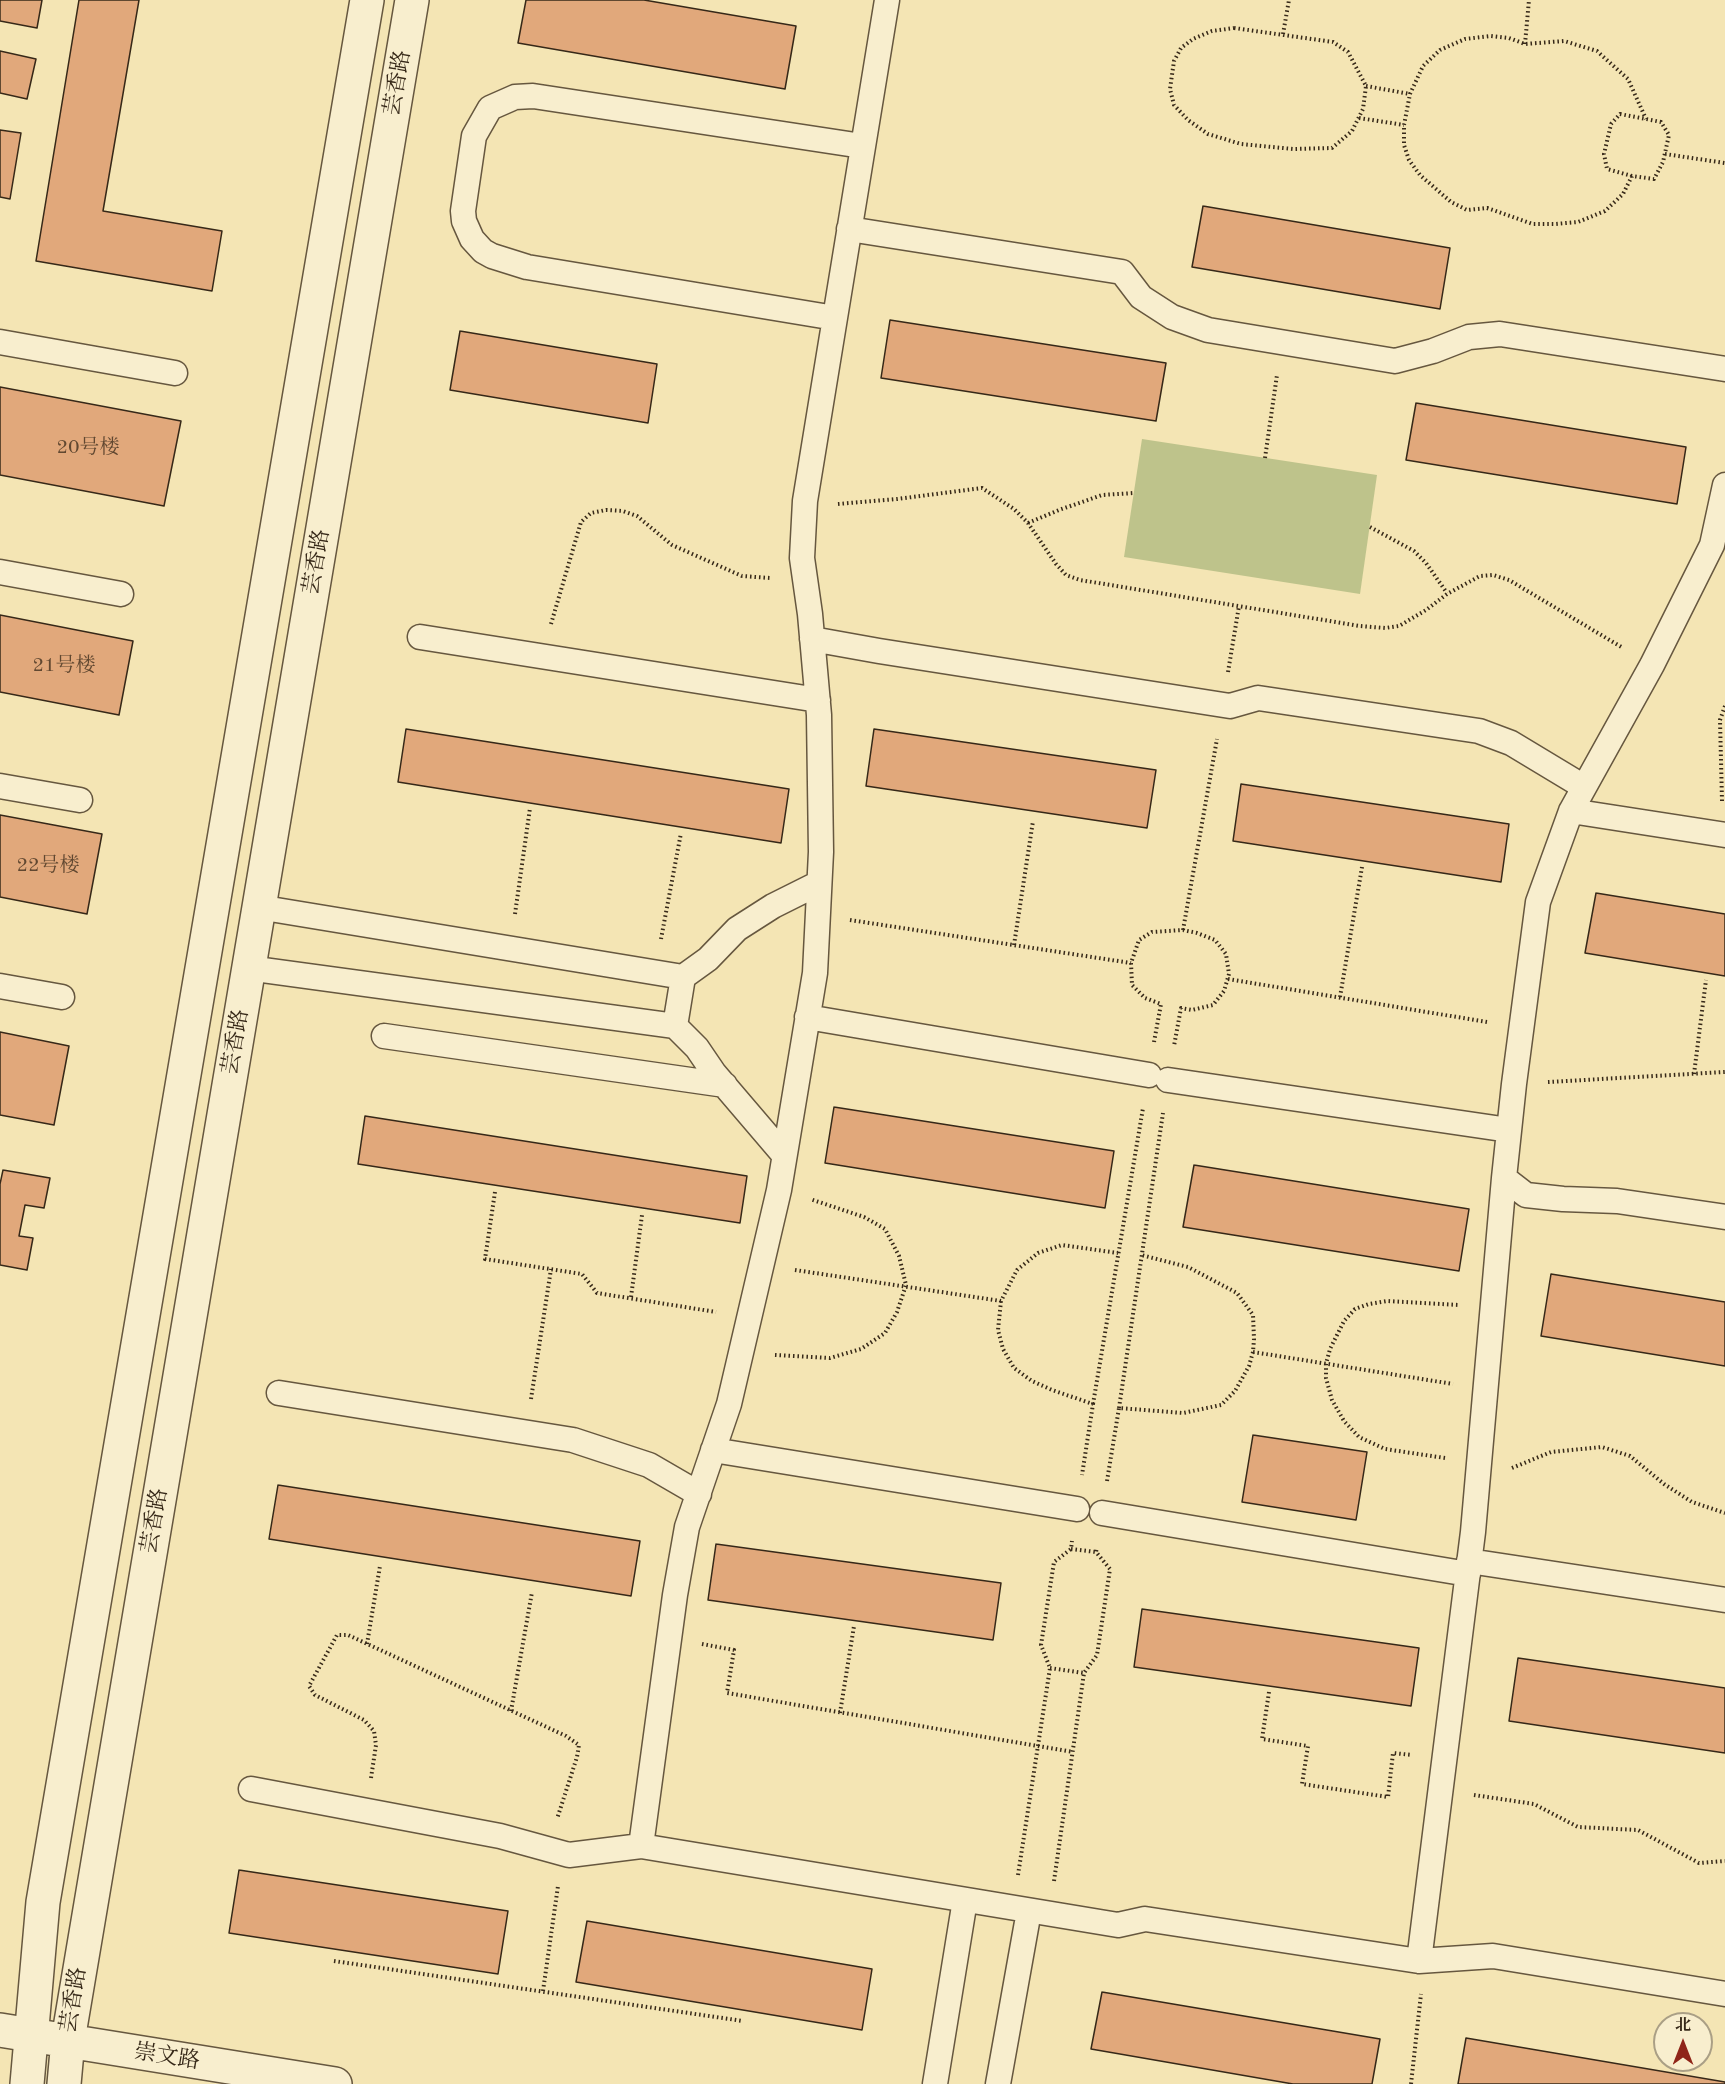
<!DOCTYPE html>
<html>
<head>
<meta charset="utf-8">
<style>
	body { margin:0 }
	#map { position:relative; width:1725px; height:2084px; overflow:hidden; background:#f4e5b4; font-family:"Old Standard TT","Noto Serif SC",serif }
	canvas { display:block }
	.north { position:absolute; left:1653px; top:2012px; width:60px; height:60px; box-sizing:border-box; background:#f8eece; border:2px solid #aa9f85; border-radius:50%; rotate:0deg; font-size:16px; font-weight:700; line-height:24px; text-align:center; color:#362818 }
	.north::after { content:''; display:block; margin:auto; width:21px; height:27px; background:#8f2418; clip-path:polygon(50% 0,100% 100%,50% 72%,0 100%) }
</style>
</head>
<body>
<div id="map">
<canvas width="1725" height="2084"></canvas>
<div class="north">北</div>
</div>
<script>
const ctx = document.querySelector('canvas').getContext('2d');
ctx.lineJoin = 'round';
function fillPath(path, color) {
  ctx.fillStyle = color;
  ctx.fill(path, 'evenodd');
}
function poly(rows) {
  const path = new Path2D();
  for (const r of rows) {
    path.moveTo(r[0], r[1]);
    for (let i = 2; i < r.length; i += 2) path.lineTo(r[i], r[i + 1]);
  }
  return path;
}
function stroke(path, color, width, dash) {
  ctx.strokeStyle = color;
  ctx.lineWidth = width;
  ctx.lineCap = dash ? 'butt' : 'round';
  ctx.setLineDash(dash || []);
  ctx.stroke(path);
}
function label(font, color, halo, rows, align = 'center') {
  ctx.font = font + ' "Old Standard TT","Noto Serif SC",serif';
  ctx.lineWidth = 4.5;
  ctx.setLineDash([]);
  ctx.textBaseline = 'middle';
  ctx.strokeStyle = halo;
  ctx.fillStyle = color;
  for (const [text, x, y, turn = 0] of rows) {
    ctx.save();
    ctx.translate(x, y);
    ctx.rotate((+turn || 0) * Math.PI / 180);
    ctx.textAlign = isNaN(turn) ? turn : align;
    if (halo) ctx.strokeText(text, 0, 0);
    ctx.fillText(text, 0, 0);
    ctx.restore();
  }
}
fillPath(poly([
	[1142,439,1377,475,1360,594,1124,557]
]), '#bec38b');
const building = poly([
	[0,0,42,0,37,28,0,21,0,0],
	[79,0,139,0,103,211,222,231,212,291,36,261,79,0],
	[526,0,644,0,796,26,785,89,518,43,526,0],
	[0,51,36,59,27,99,0,93,0,51],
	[0,130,21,133,10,199,0,197,0,130],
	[1203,206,1450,248,1440,309,1192,267,1203,206],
	[890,320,1166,363,1156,421,881,378,890,320],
	[460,331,657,364,648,423,450,390,460,331],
	[0,387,181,421,164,506,0,475,0,387],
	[1416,403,1686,447,1677,504,1406,460,1416,403],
	[0,615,133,641,119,715,0,692,0,615],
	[406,729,789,789,781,843,398,782,406,729],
	[874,729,1156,770,1147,828,866,786,874,729],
	[1241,784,1509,824,1501,882,1233,841,1241,784],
	[0,815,102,834,87,914,0,897,0,815],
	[1596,893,1725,914,1725,976,1585,953,1596,893],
	[0,1032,69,1046,54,1125,0,1115,0,1032],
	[834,1107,1114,1151,1105,1208,825,1163,834,1107],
	[365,1116,747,1176,740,1223,358,1164,365,1116],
	[1194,1165,1469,1209,1459,1271,1183,1227,1194,1165],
	[3,1170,50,1178,44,1208,25,1205,19,1236,33,1238,27,1270,0,1265,0,1184,3,1170],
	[1551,1274,1725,1302,1725,1366,1541,1336,1551,1274],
	[1253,1435,1367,1452,1356,1520,1242,1502,1253,1435],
	[278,1485,640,1541,631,1596,269,1539,278,1485],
	[716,1544,1001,1583,993,1640,708,1600,716,1544],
	[1142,1609,1419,1648,1411,1706,1134,1667,1142,1609],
	[1518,1658,1725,1688,1725,1753,1509,1721,1518,1658],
	[239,1870,508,1911,498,1974,229,1933,239,1870],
	[587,1921,872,1969,862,2030,576,1982,587,1921],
	[1102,1992,1380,2039,1372,2084,1293,2084,1091,2049,1102,1992],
	[1466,2038,1725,2082,1725,2084,1458,2084,1466,2038]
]);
fillPath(building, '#e1a87b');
stroke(building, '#362818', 1.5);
const service = poly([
	[887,0,805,501,802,558,810,614,819,715,821,852,815,973,779,1190,729,1404,687,1527,675,1595,641,1846,1118,1925,1145,1919,1419,1961,1493,1956,1725,1994],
	[849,229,1122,272,1141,297,1172,317,1208,330,1395,361,1433,351,1469,337,1500,334,1725,369],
	[835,318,527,267,492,256,483,251,472,239,464,221,463,211,474,136,490,108,515,97,533,96,862,146],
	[0,342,175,373],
	[0,572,121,594],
	[420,637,818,700],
	[812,639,879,651,1230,706,1258,698,1479,731,1511,743,1584,787],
	[0,786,80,800],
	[1571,811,1725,835],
	[258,907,683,977,708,959,737,929,773,906,819,883],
	[248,968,675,1026,697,1048,714,1073,784,1155],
	[0,986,62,997],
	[807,1017,1149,1075],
	[675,1026,683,977],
	[384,1036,725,1085],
	[1168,1080,1509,1130],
	[1504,1178,1526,1195,1563,1199,1617,1201,1725,1217],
	[279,1393,573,1440,649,1465,699,1494],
	[713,1450,1077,1509],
	[1102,1513,1468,1574],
	[1469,1561,1725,1600],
	[251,1789,500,1836,569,1855,641,1846],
	[1419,1961,1473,1532,1504,1178,1514,1084,1538,902,1571,811,1652,665,1712,545,1725,485],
	[935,2084,965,1900],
	[998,2084,1029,1911]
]);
const tertiary = poly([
	[0,2030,335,2084],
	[27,2084,43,1902,367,0],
	[64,2084,68,2040,412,0]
]);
stroke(service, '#66573f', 27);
stroke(tertiary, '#66573f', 36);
stroke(poly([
	[1234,28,1333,42,1348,52,1366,86,1363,109,1352,131,1332,148,1293,149,1241,144,1208,134,1188,120,1174,105,1170,89,1174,61,1181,48,1193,39,1212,31,1234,28],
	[1283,34,1289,0],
	[1525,44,1529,0],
	[1366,86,1410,94],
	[1359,118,1404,125],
	[1665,154,1725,163],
	[1632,176,1607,169,1604,154,1611,124,1620,114,1646,119,1661,122,1669,135,1663,162,1654,179,1632,176,1623,194,1605,211,1578,222,1555,224,1533,224,1487,208,1467,210,1451,202,1420,175,1409,160,1404,145,1404,125,1410,94,1423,66,1440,50,1465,39,1491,36,1509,38,1525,44,1564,41,1597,51,1628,79,1646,119],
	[1265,458,1277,375],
	[838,504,897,499,982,488,1014,509,1028,523,1056,564,1066,575,1080,580,1360,626,1385,628,1399,626,1426,610,1447,594,1480,576,1493,575,1509,580,1623,648],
	[1028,523,1059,510,1102,495,1134,493],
	[1370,527,1414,551,1426,563,1447,593],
	[551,624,581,522,591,513,606,510,623,511,637,516,672,545,742,576,770,578],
	[1228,672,1239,606],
	[1722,801,1720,720,1725,706],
	[515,914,530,808],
	[850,920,1131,963],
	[1183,930,1217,739],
	[661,939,681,833],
	[1014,945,1033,821],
	[1228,979,1487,1022],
	[1340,997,1362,867],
	[1154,1042,1161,1004,1145,998,1132,985,1131,963,1139,940,1152,932,1183,930,1197,933,1215,940,1226,954,1229,974,1224,991,1213,1005,1192,1010,1181,1008,1174,1046],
	[1694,1074,1706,980],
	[1548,1082,1725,1072],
	[495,1192,485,1259,582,1274,597,1293,716,1312],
	[795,1270,1001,1301,1017,1270,1038,1253,1062,1245,1118,1253],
	[631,1297,642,1215],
	[1001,1301,998,1330,1003,1349,1014,1368,1032,1381,1052,1390,1093,1404,1082,1475],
	[1253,1352,1453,1384],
	[775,1355,830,1358,861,1349,885,1333,897,1312,906,1285,899,1256,885,1229,864,1217,810,1199],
	[531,1399,551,1269],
	[1093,1404,1143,1108],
	[1119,1408,1163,1113],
	[1445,1458,1385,1449,1359,1437,1344,1421,1332,1400,1326,1378,1326,1364,1330,1349,1344,1321,1355,1309,1369,1304,1387,1301,1459,1305],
	[1512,1468,1551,1452,1602,1447,1630,1456,1664,1484,1692,1502,1725,1513],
	[1107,1481,1119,1408,1183,1413,1221,1405,1235,1391,1249,1366,1253,1352,1254,1339,1253,1315,1237,1293,1188,1267,1141,1255],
	[1071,1549,1096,1552],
	[367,1644,380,1566],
	[702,1644,734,1650,727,1693,1073,1752],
	[1050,1668,1084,1673],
	[1269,1692,1262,1739,1308,1746,1302,1784,1388,1797,1393,1753,1412,1755],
	[511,1711,532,1592],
	[840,1713,854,1626],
	[371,1778,376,1745,374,1731,364,1720,315,1695,309,1686,337,1635,348,1635,566,1736,579,1745,577,1757,557,1819],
	[1474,1795,1534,1804,1578,1827,1638,1830,1699,1863,1725,1861],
	[1018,1875,1050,1668,1041,1645,1054,1562,1071,1549,1072,1541],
	[1054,1881,1084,1673,1097,1655,1110,1569,1096,1552,1097,1547],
	[334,1961,743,2021],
	[543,1991,558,1886],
	[1411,2084,1421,1994]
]), '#362818', 4, [1.5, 3]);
stroke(service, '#f8eece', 24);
stroke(tertiary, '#f8eece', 33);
label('20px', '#614831', null, [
	["20号楼",88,448],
	["21号楼",64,666],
	["22号楼",48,866]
]);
label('22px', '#362818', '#f8eece', [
	["芸香路",398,83,-80],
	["芸香路",317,562,-80],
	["芸香路",236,1042,-80],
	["芸香路",155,1521,-80],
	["芸香路",74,2000,-81],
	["崇文路",167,2057,9]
]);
</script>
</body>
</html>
